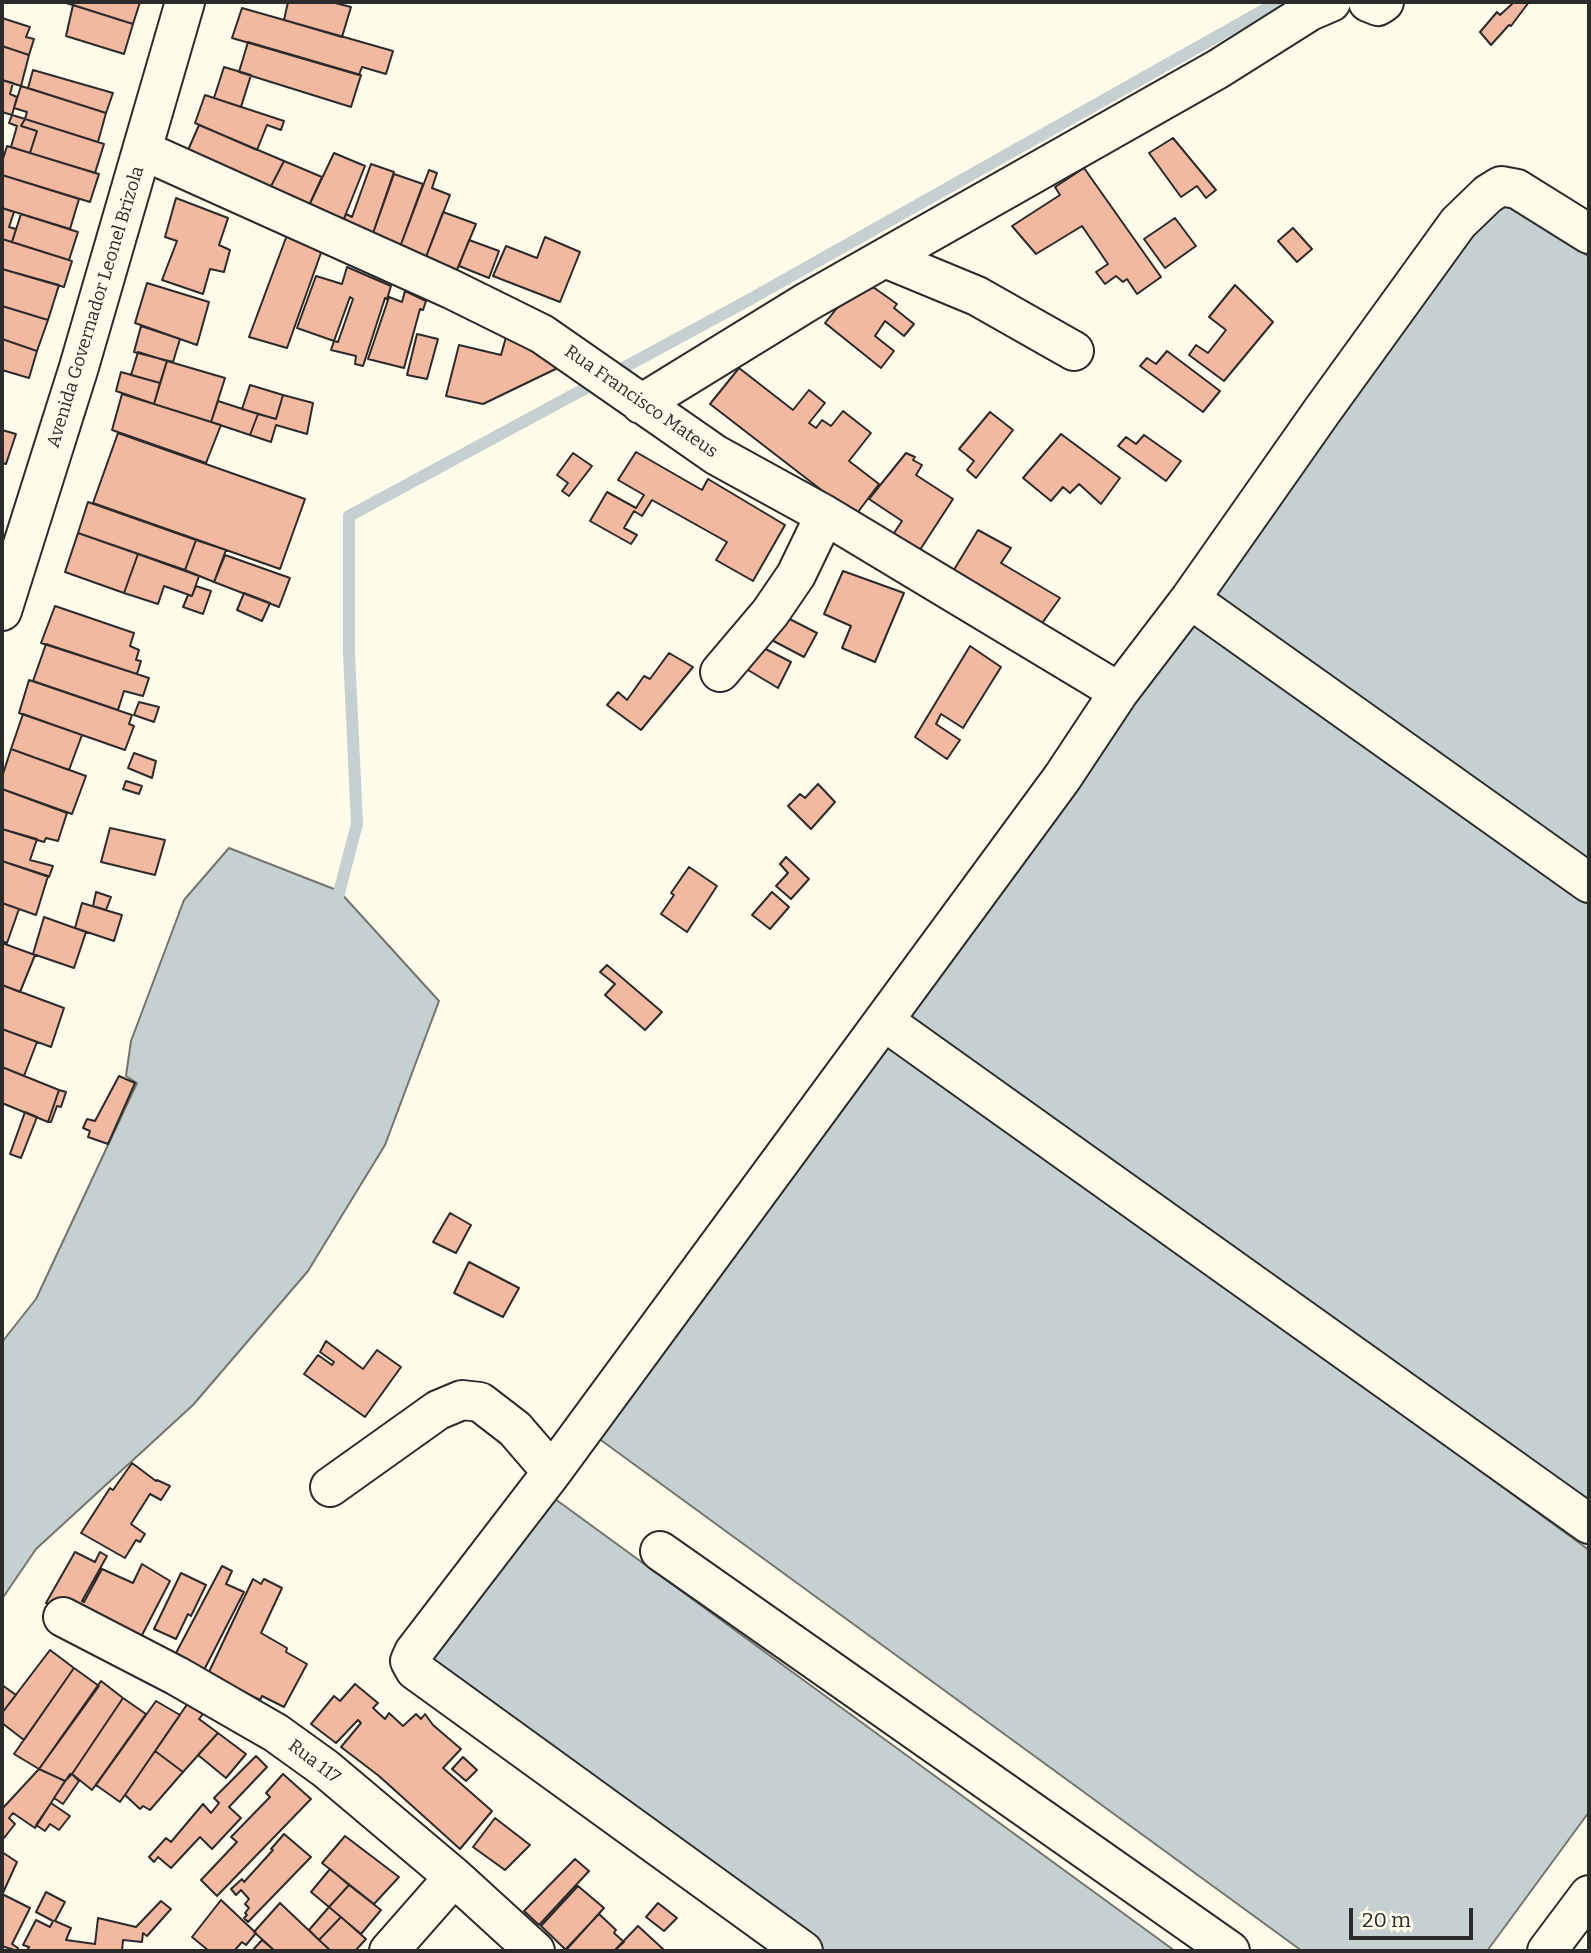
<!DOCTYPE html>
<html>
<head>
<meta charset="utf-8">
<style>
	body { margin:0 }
	#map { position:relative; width:1591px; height:1953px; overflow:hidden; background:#fdfbea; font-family:Bitter,serif }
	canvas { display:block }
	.frame { position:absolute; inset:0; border:4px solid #2b2b2b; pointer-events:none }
	.scale { position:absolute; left:1349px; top:1908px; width:124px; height:32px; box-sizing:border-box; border:4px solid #2b2b2b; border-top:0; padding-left:9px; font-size:21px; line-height:24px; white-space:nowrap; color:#2b2b2b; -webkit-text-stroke:5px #fdfbea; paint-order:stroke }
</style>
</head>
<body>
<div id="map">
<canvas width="1591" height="1953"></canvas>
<div class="frame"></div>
<div class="scale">20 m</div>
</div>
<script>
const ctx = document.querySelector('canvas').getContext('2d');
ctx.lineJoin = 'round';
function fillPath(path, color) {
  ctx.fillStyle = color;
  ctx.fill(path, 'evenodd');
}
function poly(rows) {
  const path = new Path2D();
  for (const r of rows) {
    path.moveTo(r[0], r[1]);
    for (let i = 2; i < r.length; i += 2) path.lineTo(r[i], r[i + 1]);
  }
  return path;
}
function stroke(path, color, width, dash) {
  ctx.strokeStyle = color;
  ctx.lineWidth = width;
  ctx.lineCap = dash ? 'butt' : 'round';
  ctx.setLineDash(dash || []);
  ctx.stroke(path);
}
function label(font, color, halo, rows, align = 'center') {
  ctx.font = font + ' Bitter,serif';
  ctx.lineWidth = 5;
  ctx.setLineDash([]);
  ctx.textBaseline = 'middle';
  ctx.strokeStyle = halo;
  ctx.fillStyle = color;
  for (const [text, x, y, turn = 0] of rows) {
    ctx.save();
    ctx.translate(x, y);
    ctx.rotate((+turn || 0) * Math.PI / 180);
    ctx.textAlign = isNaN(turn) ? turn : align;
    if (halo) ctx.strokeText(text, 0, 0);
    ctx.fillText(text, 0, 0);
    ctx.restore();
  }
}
const water = poly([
	[1503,195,1589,257,1589,867,1210,591,1503,195],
	[1192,611,1589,900,1589,1510,900,1008,1192,611],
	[229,848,339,891,439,1001,385,1145,308,1271,193,1405,36,1549,2,1599,2,1342,36,1299,137,1083,126,1076,131,1041,184,900,229,848],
	[880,1034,1589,1550,1589,1812,1487,1951,1302,1951,587,1430,880,1034],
	[540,1488,1175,1951,809,1951,412,1662,540,1488]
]);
fillPath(water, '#c7d0d0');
stroke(water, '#74746e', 2);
stroke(poly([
	[336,904,357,824,349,653,349,516,747,301,1278,2]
]), '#c7d0d0', 12);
const building = poly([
	[63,2,140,2,133,24,63,2],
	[288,2,331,2,351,7,342,37,284,20,288,2],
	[1510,2,1529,2,1511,26,1509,25,1491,45,1480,32,1497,12,1500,15,1512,4,1510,2],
	[73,5,133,24,124,54,66,36,73,5],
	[242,8,393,51,386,74,362,67,359,75,232,38,242,8],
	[2,18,30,27,26,37,34,39,29,55,2,46,2,18],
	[248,42,361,75,351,107,239,72,248,42],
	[2,46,29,55,21,86,2,80,2,46],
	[224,67,251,75,241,107,214,98,224,67],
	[33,70,113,93,106,113,28,88,33,70],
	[2,80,13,83,10,94,17,97,12,115,2,112,2,80],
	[21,86,106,113,98,142,25,119,27,112,14,108,21,86],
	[205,95,214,98,284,121,281,130,267,125,257,150,195,123,205,95],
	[12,115,25,119,21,126,37,131,30,153,11,147,17,126,9,123,12,115],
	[25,119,104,144,95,173,30,153,37,131,21,126,25,119],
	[199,125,284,161,267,194,185,157,199,125],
	[1173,138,1216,190,1206,198,1197,186,1181,197,1149,153,1173,138],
	[7,146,99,174,90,202,2,175,2,162,7,146],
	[334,153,365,166,339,231,305,214,334,153],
	[284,161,322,177,305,214,267,194,284,161],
	[371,164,394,172,372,236,339,231,346,214,352,217,371,164],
	[1084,168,1161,277,1137,294,1127,279,1123,282,1116,276,1105,284,1096,272,1108,264,1082,226,1036,254,1012,226,1060,195,1055,187,1084,168],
	[429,170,437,173,432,188,450,195,426,257,400,247,429,170],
	[394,174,423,184,400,247,372,236,394,174],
	[2,175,79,199,70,229,2,208,2,175],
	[176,198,228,218,219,245,230,250,224,272,210,269,203,294,162,280,177,241,165,237,176,198],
	[2,208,14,212,9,227,16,229,12,242,2,239,2,208],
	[443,212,476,224,456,272,424,262,443,212],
	[21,214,78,232,69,260,12,242,21,214],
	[1175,218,1196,246,1165,268,1144,239,1175,218],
	[1293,228,1312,249,1297,262,1278,241,1293,228],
	[287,235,322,250,287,348,249,337,287,235],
	[545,237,580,252,560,302,493,276,506,246,537,258,545,237],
	[2,239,72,261,64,287,2,269,2,239],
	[469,240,499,251,489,278,459,266,469,240],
	[347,267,391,286,387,299,385,298,363,366,355,364,356,356,331,350,334,341,297,328,316,276,342,284,347,267],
	[350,297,353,299,338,342,334,341,350,297],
	[2,269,59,285,48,320,2,306,2,269],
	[147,283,209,302,197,345,135,323,147,283],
	[1235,285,1273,322,1224,381,1189,355,1196,345,1208,353,1226,330,1209,317,1235,285],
	[873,287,897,304,894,308,914,324,904,336,885,321,875,336,894,351,881,368,825,323,837,308,873,287],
	[405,291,426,301,423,310,420,309,404,368,368,359,389,297,402,302,405,291],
	[2,306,48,320,37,351,2,339,2,306],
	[141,326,180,339,173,362,134,352,141,326],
	[508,330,566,364,483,404,446,396,459,345,501,355,508,330],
	[417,334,438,339,427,379,407,375,417,334],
	[2,339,37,351,29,378,2,370,2,339],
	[1167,351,1220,391,1203,412,1140,366,1147,358,1156,364,1167,351],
	[138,352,167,361,160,383,131,375,138,352],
	[167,361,225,378,211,422,154,404,167,361],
	[739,368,793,410,809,390,825,403,809,423,816,428,822,420,831,426,843,411,871,433,849,461,879,484,855,516,710,404,739,368],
	[121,372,160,383,154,404,116,391,121,372],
	[250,385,283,395,276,419,242,409,250,385],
	[122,394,221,425,206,463,112,430,122,394],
	[283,395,313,403,307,434,276,425,271,442,250,435,258,414,276,419,283,395],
	[218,401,258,414,250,435,211,422,218,401],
	[990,412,1013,430,976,478,967,470,974,461,959,449,990,412],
	[2,430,16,434,6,464,2,463,2,430],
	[118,433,305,499,280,569,93,503,118,433],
	[1061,434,1120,478,1101,504,1079,484,1070,493,1063,487,1051,501,1023,478,1061,434],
	[1144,435,1181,461,1166,481,1118,446,1126,437,1136,444,1144,435],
	[636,452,702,490,708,479,785,525,753,581,716,560,727,542,652,500,642,516,634,511,624,528,637,535,631,544,590,521,607,492,636,508,644,495,618,480,636,452],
	[573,453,592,466,569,496,562,491,568,483,557,475,573,453],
	[906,453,915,457,913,460,922,465,916,475,953,499,916,556,890,539,902,521,869,499,906,453],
	[88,502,196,540,185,570,78,533,88,502],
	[978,530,1011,548,1001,563,1060,598,1040,626,949,578,978,530],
	[78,533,138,554,124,593,65,572,78,533],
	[196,540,226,550,214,582,185,570,196,540],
	[138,554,199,576,192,596,164,586,158,604,124,593,138,554],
	[225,555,290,578,279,607,214,582,225,555],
	[843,571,904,593,875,662,842,648,851,626,824,614,843,571],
	[196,586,211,591,203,614,183,607,188,595,192,596,196,586],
	[244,593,270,603,262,621,237,610,244,593],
	[55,606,134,633,130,646,139,650,136,660,141,661,137,674,41,643,55,606],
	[776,612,817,633,804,657,764,636,776,612],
	[46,644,149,678,143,696,124,691,118,710,33,681,46,644],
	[756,644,791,662,778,688,743,667,756,644],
	[970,646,1001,667,963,728,941,714,936,724,960,740,947,759,915,737,970,646],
	[669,653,693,667,641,730,607,705,618,692,627,700,644,676,650,679,669,653],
	[29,680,132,715,129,724,134,726,125,750,19,713,29,680],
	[139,702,159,707,154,722,134,715,139,702],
	[23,714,82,735,69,770,11,749,23,714],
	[11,749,86,776,72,814,2,789,2,777,11,749],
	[134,753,156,761,152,778,128,768,134,753],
	[126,781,142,786,139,794,123,789,126,781],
	[818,784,835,802,811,829,788,806,800,794,805,798,818,784],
	[2,789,67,813,58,841,46,838,44,842,2,829,2,789],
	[110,828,165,840,155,875,101,862,110,828],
	[2,829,37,839,30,860,53,866,49,877,2,861,2,829],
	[786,857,809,879,791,899,776,886,788,873,780,864,786,857],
	[2,861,48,876,36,915,2,903,2,861],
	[689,867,717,886,687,932,661,914,674,895,671,893,689,867],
	[96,892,111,897,106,910,93,906,96,892],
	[772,892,789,907,770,929,752,915,772,892],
	[2,903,19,909,7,943,2,941,2,903],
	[82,903,122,915,114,941,75,928,82,903],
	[44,917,86,932,74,968,33,954,44,917],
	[2,943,35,955,20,992,2,985,2,943],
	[607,965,662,1012,645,1030,605,995,615,984,600,972,607,965],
	[2,985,64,1008,51,1047,2,1029,2,985],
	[2,1029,37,1042,24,1076,2,1067,2,1029],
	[2,1067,59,1090,48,1122,2,1103,2,1067],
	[119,1076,135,1083,108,1144,88,1137,90,1131,83,1128,87,1119,95,1121,119,1076],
	[59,1090,66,1092,61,1107,57,1106,51,1122,48,1122,59,1090],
	[25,1112,37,1117,21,1158,10,1154,25,1112],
	[450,1213,471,1225,456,1253,433,1242,450,1213],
	[469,1262,519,1288,503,1317,454,1293,469,1262],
	[326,1341,363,1369,377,1350,401,1367,365,1417,304,1374,318,1355,332,1365,334,1362,320,1352,326,1341],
	[132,1463,156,1481,157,1480,170,1486,161,1500,150,1494,131,1524,145,1534,140,1542,136,1540,125,1558,81,1533,110,1488,113,1490,132,1463],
	[75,1552,95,1562,100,1552,107,1556,82,1601,84,1602,102,1569,133,1583,142,1564,170,1581,141,1637,76,1616,46,1603,75,1552],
	[222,1566,232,1571,226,1584,244,1592,204,1670,176,1653,222,1566],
	[181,1573,206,1585,191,1616,188,1614,176,1639,154,1629,181,1573],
	[253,1579,261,1584,264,1579,282,1588,261,1633,287,1648,286,1652,307,1664,284,1707,262,1696,260,1700,208,1674,253,1579],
	[50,1650,74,1668,24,1740,2,1723,2,1713,50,1650],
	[74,1668,99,1686,39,1769,14,1754,74,1668],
	[101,1681,123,1698,72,1774,65,1781,39,1769,101,1681],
	[355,1684,378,1703,373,1708,385,1719,389,1713,403,1726,416,1714,421,1719,425,1714,433,1725,461,1749,443,1768,492,1811,460,1849,379,1776,341,1747,361,1723,358,1720,336,1743,311,1724,334,1696,340,1701,355,1684],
	[2,1685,16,1695,2,1713,2,1685],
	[123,1698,146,1714,92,1790,72,1774,123,1698],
	[156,1701,180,1715,120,1802,96,1785,156,1701],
	[188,1703,203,1714,199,1719,218,1733,183,1772,155,1751,188,1703],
	[218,1733,246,1754,226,1778,198,1755,218,1733],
	[155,1751,183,1772,150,1810,143,1806,140,1809,125,1795,155,1751],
	[256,1756,267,1767,229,1807,241,1818,212,1849,200,1837,171,1868,158,1857,154,1862,149,1857,166,1838,171,1842,203,1804,211,1813,219,1803,214,1798,256,1756],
	[463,1757,477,1770,466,1781,452,1769,463,1757],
	[39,1769,65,1781,35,1828,13,1813,9,1818,15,1824,4,1838,2,1836,2,1809,39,1769],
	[70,1774,72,1774,79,1781,63,1804,54,1798,70,1774],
	[283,1774,311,1799,217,1896,201,1880,237,1842,231,1837,270,1797,266,1793,283,1774],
	[51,1803,70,1816,59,1830,50,1824,45,1831,36,1825,51,1803],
	[495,1818,530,1845,505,1870,473,1847,495,1818],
	[284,1834,311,1857,248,1922,244,1918,247,1915,245,1913,249,1908,245,1904,249,1899,241,1890,236,1895,231,1889,242,1879,244,1882,273,1850,271,1849,284,1834],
	[345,1836,399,1877,374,1904,322,1863,345,1836],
	[2,1852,17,1862,2,1895,2,1852],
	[575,1859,589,1871,539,1925,524,1911,575,1859],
	[330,1869,349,1885,329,1907,311,1892,330,1869],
	[349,1885,381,1910,361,1934,329,1907,349,1885],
	[578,1886,604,1908,566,1950,541,1926,578,1886],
	[46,1892,65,1902,55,1921,71,1928,66,1940,95,1944,98,1918,136,1927,161,1901,171,1909,147,1936,143,1933,142,1942,123,1940,122,1951,27,1951,29,1947,23,1945,36,1920,50,1927,53,1921,36,1912,46,1892],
	[2,1894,30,1908,12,1944,18,1948,17,1951,2,1946,2,1894],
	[221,1900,256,1933,246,1945,242,1942,234,1951,209,1951,192,1937,221,1900],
	[280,1903,319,1940,331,1951,275,1951,254,1932,280,1903],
	[658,1903,677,1918,664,1931,646,1917,658,1903],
	[329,1907,341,1917,319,1940,309,1930,329,1907],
	[599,1914,616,1930,614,1933,624,1942,614,1951,564,1951,599,1914],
	[341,1917,366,1939,355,1951,331,1951,319,1940,341,1917],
	[638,1926,663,1949,661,1951,614,1951,638,1926],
	[262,1940,275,1951,252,1951,262,1940]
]);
fillPath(building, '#f2b8a0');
stroke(building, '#2b2b2b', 2);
const minor = poly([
	[1368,2,1378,6,1384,2],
	[142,150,451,289,542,334,716,455,825,515,1119,692],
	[885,258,977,296,1074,351],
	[641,404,807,302,1218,69,1310,11,1331,2],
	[1190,599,1589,883],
	[2,611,79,367,185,2],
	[720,672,770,613,796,575,825,515],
	[884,1021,1589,1524],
	[330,1487,438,1410,462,1400,480,1402,515,1429,552,1472],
	[660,1551,1230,1951],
	[63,1617,177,1676,276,1733,326,1769,454,1877,535,1951],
	[389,1951,454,1877],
	[803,1951,415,1670,410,1661,414,1652,552,1472,1062,778,1119,692,1190,599,1322,411,1458,223,1488,194,1501,186,1517,189,1589,234],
	[1547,1951,1589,1895]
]);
stroke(minor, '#2b2b2b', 42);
stroke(minor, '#fdfbea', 38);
label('18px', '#2b2b2b', '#fdfbea', [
	["Avenida Governador Leonel Brizola",96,307,-73],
	["Rua Francisco Mateus",641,402,35],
	["Rua 117",314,1762,37]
]);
</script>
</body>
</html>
